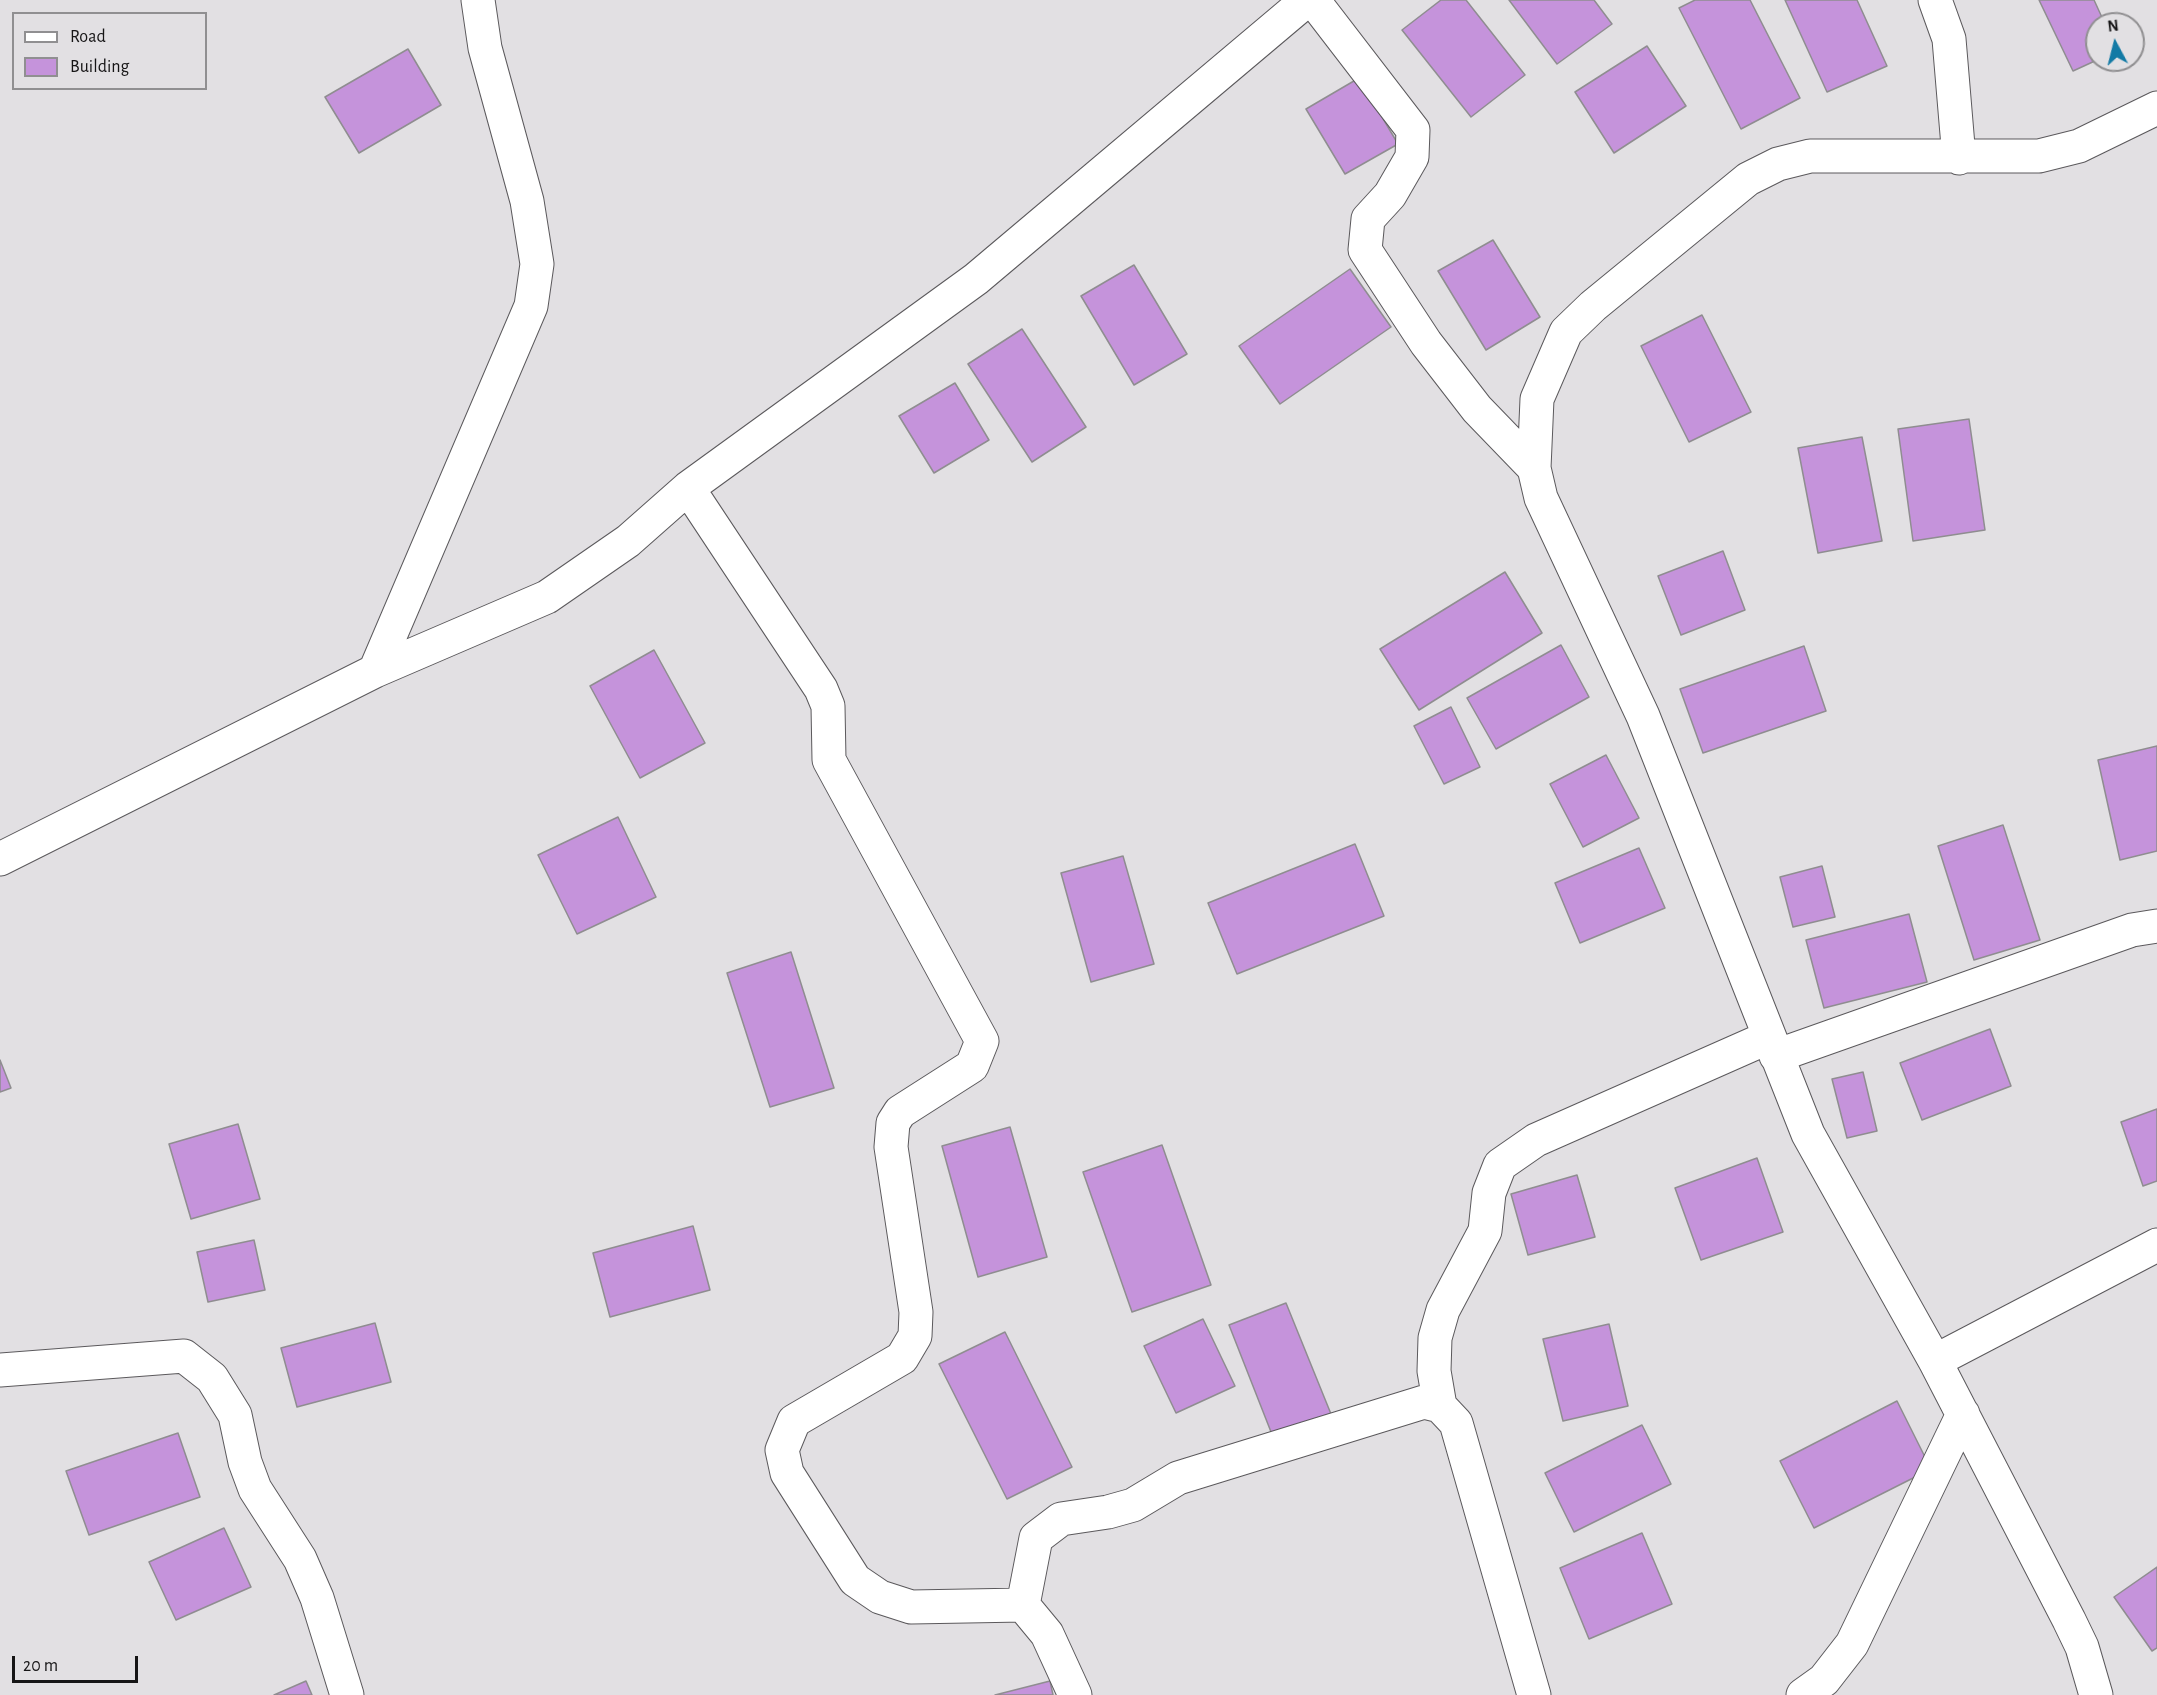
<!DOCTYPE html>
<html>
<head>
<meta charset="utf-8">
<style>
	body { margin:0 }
	#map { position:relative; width:2157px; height:1695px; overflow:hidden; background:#e2e0e3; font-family:"Alegreya Sans",sans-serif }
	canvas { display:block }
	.legend { position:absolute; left:12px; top:12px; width:195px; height:78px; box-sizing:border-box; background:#e2e0e3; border:2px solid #908f91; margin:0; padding:8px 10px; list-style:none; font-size:18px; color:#161516 }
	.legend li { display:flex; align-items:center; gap:12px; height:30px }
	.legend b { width:30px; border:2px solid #908f91 }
	.north { position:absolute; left:2085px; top:12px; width:60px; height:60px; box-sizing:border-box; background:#e2e0e3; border:2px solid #908f91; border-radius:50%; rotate:353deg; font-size:16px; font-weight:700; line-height:24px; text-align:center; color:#161516 }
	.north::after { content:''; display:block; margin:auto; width:21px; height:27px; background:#137aa5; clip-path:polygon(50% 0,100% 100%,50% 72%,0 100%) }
	.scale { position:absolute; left:12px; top:1656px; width:126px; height:27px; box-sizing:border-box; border:3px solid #161516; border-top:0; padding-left:8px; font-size:18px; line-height:21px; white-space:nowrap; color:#161516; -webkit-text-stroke:4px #e2e0e3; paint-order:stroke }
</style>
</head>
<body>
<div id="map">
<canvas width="2157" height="1695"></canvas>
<ul class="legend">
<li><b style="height:8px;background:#fff"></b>Road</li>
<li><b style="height:16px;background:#c593db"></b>Building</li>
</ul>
<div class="north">N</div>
<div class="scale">20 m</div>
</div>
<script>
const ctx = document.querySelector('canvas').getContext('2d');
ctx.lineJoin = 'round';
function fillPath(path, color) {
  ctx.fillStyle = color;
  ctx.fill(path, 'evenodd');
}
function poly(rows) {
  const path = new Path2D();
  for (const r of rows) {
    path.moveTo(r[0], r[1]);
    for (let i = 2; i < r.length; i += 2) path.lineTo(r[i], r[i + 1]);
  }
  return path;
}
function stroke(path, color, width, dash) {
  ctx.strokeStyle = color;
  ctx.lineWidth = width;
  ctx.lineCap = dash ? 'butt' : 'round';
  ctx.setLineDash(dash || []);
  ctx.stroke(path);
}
const building = poly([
	[1441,0,1466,0,1525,75,1471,117,1402,30,1441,0],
	[1509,0,1594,0,1612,24,1557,64,1509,0],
	[1695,0,1750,0,1800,98,1741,129,1679,8,1695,0],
	[1785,0,1857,0,1887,66,1827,92,1785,0],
	[2039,0,2094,0,2105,24,2097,24,2097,60,2073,71,2039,0],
	[1647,46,1686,106,1614,153,1575,92,1647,46],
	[408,49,441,105,359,153,325,97,408,49],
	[1359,78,1398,144,1345,174,1306,109,1359,78],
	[1493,240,1540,317,1486,350,1438,271,1493,240],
	[1134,265,1187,354,1134,385,1081,296,1134,265],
	[1350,269,1391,327,1280,404,1239,346,1350,269],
	[1702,315,1751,412,1689,442,1641,346,1702,315],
	[1022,329,1086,427,1032,462,968,364,1022,329],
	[955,383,989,440,934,473,899,416,955,383],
	[1969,419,1985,530,1913,541,1898,429,1969,419],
	[1862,437,1882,541,1818,553,1798,448,1862,437],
	[1723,551,1745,610,1681,635,1658,576,1723,551],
	[1505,572,1542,633,1419,710,1380,649,1505,572],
	[1561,645,1589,697,1496,749,1467,698,1561,645],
	[1804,646,1826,711,1703,753,1680,689,1804,646],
	[654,650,705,743,640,778,590,686,654,650],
	[1451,707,1480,767,1444,784,1414,726,1451,707],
	[2157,746,2157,851,2120,860,2098,760,2157,746],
	[1606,755,1639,818,1583,847,1550,784,1606,755],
	[618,817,656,897,577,934,538,855,618,817],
	[2003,825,2040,940,1974,960,1938,846,2003,825],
	[1355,844,1384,916,1237,974,1208,903,1355,844],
	[1639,848,1665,908,1580,943,1555,883,1639,848],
	[1123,856,1154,964,1091,982,1061,873,1123,856],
	[1822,866,1835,917,1793,927,1780,877,1822,866],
	[1909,914,1927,982,1824,1008,1806,940,1909,914],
	[791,952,834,1088,770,1107,727,973,791,952],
	[1990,1029,2011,1086,1922,1120,1900,1063,1990,1029],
	[0,1060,11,1088,0,1092,0,1060],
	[1863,1072,1877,1131,1847,1138,1832,1079,1863,1072],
	[2157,1109,2157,1181,2143,1186,2121,1122,2157,1109],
	[238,1124,260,1199,191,1219,169,1144,238,1124],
	[1010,1127,1047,1257,978,1277,942,1146,1010,1127],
	[1162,1145,1211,1285,1132,1312,1083,1172,1162,1145],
	[1757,1158,1783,1232,1701,1260,1675,1188,1757,1158],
	[1577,1175,1595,1237,1528,1255,1511,1194,1577,1175],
	[693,1226,710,1290,610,1317,593,1253,693,1226],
	[254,1240,265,1290,208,1302,197,1252,254,1240],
	[1286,1303,1331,1414,1273,1437,1229,1325,1286,1303],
	[1203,1319,1235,1386,1176,1413,1144,1346,1203,1319],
	[375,1323,391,1382,297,1407,281,1348,375,1323],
	[1609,1324,1628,1406,1563,1421,1543,1339,1609,1324],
	[1005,1332,1072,1467,1007,1499,939,1364,1005,1332],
	[1897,1401,1931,1469,1814,1528,1780,1461,1897,1401],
	[1642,1425,1671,1484,1574,1532,1545,1473,1642,1425],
	[178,1433,200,1497,89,1535,66,1471,178,1433],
	[224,1528,251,1587,176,1620,149,1562,224,1528],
	[1642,1533,1672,1604,1589,1639,1560,1568,1642,1533],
	[2157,1567,2157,1648,2152,1651,2114,1597,2157,1567],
	[306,1681,312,1695,274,1695,306,1681],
	[1050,1681,1053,1695,995,1695,1050,1681]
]);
fillPath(building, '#c593db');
stroke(building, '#8f8d90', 1.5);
const street = poly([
	[1313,0,1413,130,1412,157,1390,195,1368,219,1365,250,1426,343,1477,409,1534,468],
	[1935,0,1949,39,1959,158],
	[688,488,821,689,828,706,829,760,982,1041,972,1066,900,1112,893,1123,891,1147,916,1312,915,1336,902,1358,794,1421,782,1450,787,1473,855,1580,880,1597,911,1607,1023,1605],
	[375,671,531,306,537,264,527,201,485,48,478,0],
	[0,859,375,671,547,597,628,541,688,488,976,279,1307,0],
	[1776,1056,2132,930,2157,926],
	[1935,1361,2157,1245],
	[0,1370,184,1356,212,1378,235,1415,245,1462,255,1489,300,1559,317,1598,347,1695],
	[1075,1695,1047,1634,1023,1605,1036,1538,1061,1519,1108,1512,1133,1505,1178,1478,1424,1402,1440,1406],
	[1534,1695,1456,1423,1440,1406,1434,1371,1435,1338,1443,1310,1485,1231,1489,1193,1500,1165,1536,1140,1769,1037],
	[1803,1695,1824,1680,1852,1644,1963,1414],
	[2096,1695,2082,1647,2069,1620,1935,1361,1808,1134,1643,716,1541,498,1534,468,1537,399,1566,332,1593,306,1748,179,1778,164,1810,156,2039,156,2079,146,2157,108]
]);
stroke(street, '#5b595c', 35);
stroke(street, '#fff', 33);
</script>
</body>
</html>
